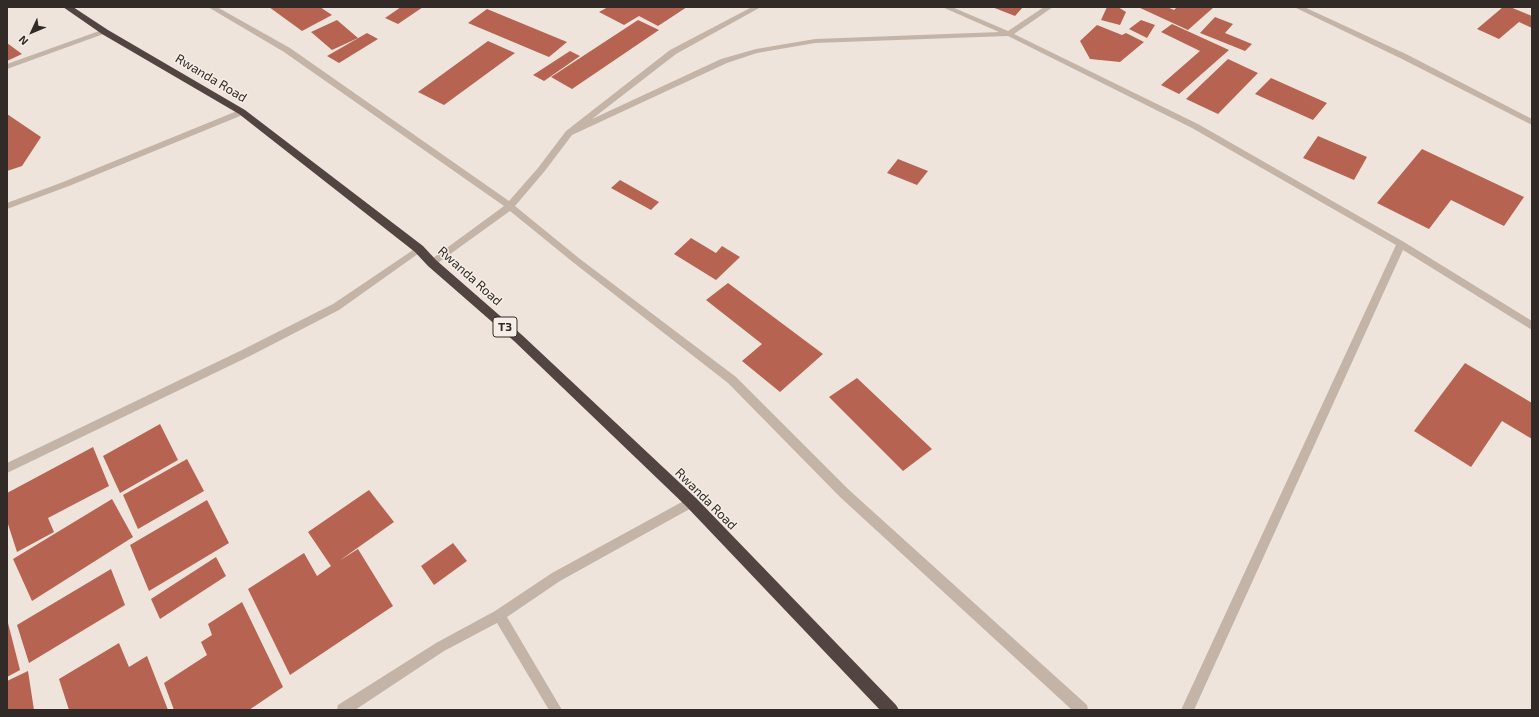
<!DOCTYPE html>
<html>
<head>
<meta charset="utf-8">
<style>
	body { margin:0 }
	#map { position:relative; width:1539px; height:717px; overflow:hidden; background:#eee4db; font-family:"Exo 2",sans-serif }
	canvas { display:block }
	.frame { position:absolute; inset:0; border:8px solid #322a27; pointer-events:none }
	.north { position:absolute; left:12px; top:12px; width:40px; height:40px; -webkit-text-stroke:3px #f6eee6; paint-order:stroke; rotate:226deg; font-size:11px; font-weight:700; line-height:16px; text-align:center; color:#322a27 }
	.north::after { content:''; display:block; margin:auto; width:14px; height:18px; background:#322a27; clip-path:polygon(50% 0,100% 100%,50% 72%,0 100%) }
</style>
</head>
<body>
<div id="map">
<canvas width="1539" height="717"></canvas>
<div class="frame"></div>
<div class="north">N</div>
</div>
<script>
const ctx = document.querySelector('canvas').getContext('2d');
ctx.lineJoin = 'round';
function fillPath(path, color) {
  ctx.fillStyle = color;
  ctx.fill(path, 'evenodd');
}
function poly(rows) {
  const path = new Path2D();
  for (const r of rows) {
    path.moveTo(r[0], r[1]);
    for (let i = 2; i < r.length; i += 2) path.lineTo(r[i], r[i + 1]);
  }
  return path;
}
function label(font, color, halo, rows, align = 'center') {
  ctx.font = font + ' "Exo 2",sans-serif';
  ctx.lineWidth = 3;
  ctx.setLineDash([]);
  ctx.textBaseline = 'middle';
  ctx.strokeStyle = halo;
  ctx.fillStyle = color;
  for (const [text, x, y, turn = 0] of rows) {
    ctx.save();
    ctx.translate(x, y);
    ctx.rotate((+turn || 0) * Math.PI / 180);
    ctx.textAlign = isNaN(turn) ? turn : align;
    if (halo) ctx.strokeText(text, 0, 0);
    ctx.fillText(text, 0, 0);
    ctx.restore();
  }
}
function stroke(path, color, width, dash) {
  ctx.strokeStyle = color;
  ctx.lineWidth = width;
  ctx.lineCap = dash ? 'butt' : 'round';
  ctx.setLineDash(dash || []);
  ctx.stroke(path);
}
fillPath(poly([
	[269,7,320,7,332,15,302,31],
	[401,7,423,7,398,24,385,18],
	[608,7,687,7,658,26,639,16,624,25,599,12],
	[992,7,1023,7,1015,16],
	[1107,7,1118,7,1126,12,1120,25,1101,20],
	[1138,7,1167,7,1174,10,1177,7,1214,7,1188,30],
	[1503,7,1510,7,1532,16,1532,28,1519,22,1499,39,1477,29],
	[487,9,567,42,549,57,468,23],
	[1215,17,1233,24,1225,33,1252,44,1245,51,1200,33],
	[337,20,358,38,332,50,311,32],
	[638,20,659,30,572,89,551,77],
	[1141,20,1155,25,1147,38,1129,29],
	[1172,24,1229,50,1179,94,1161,85,1200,51,1161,32],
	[1097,25,1122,35,1126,33,1144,42,1120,62,1090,59,1080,41],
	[367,33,378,39,339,63,327,56],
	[488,41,515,53,444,105,418,92],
	[7,43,22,54,7,61],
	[570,51,580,56,544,81,533,75],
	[1228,59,1258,73,1218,114,1186,99],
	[1271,78,1327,103,1313,120,1255,94],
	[7,114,41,137,22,166,7,171],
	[1318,136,1367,157,1354,180,1303,158],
	[1422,149,1524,197,1504,226,1451,200,1429,229,1377,203],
	[898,159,928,171,917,185,887,173],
	[620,180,659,202,651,210,611,188],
	[691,238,716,253,722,246,740,257,716,280,674,254],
	[728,283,823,354,780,392,742,361,762,344,706,300],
	[1465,363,1532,403,1532,439,1502,421,1471,467,1414,431],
	[857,378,932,449,903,471,829,397],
	[160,424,178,460,120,493,103,456],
	[93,447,109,486,48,518,54,532,17,552,7,521,7,493],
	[187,459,204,491,138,529,123,495],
	[369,490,394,522,339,561,358,549,393,606,290,675,248,589,304,553,317,576,331,566,308,532],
	[112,499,133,537,32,601,13,559],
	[207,500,229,543,149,591,130,545],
	[453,543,467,561,434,585,421,566],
	[216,557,226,576,160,619,151,599],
	[111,569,125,605,29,663,17,625],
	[242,602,283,687,249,710,174,710,164,683,207,655,201,642,212,635,208,624],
	[7,619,20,670,7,677],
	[119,643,129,667,147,656,168,710,69,710,59,679],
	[28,671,34,710,7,710,7,681]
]), '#b66451');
fillPath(poly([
	[208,7,217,7,290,48,509,201,538,168,566,131,670,50,752,7,761,7,676,54,592,119,721,59,756,49,815,39,999,32,942,7,952,7,1008,31,1044,7,1053,7,1014,34,1198,124,1404,242,1532,321,1532,330,1403,250,1194,710,1181,710,1396,245,1192,128,1008,36,815,43,757,53,727,63,572,135,544,172,515,206,580,259,736,377,848,489,1087,705,1088,710,1072,710,840,497,728,383,574,263,510,211,435,265,429,265,427,263,429,261,504,206,284,52,208,7],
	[1294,7,1304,7,1406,54,1532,119,1532,125,1400,58,1294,7],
	[102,30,105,30,109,32,7,69,7,64,102,30],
	[242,109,246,112,245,114,69,186,7,209,7,203,63,182,242,109],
	[419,246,422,247,424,249,422,251,339,310,250,356,7,473,7,463,242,350,333,304,419,246],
	[691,497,695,498,697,502,695,506,560,581,507,617,562,710,549,710,497,623,444,651,355,710,337,710,338,705,436,643,495,611,552,573,691,497]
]), '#c4b4a8');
fillPath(poly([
	[63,7,73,7,108,30,245,110,423,246,436,260,522,335,696,498,896,705,899,710,880,710,686,506,514,341,428,266,415,252,239,114,102,34,63,7]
]), '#524440');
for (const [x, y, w] of [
	[505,327,24]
]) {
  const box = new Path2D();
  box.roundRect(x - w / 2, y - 10, w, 20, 3);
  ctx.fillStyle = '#f6eee6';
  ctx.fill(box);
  stroke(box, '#322a27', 1);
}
label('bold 12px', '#322a27', null, [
	["T3",505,327]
]);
label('13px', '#322a27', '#f6eee6', [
	["Rwanda Road",211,78,31],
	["Rwanda Road",470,276,42],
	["Rwanda Road",706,499,45]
]);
</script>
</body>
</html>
